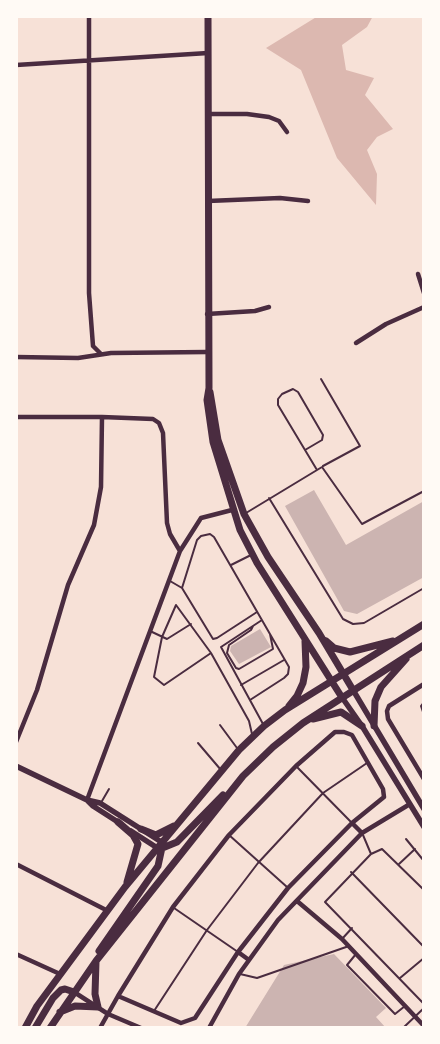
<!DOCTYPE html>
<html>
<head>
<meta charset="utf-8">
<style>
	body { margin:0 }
	#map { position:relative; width:440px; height:1044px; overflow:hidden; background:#f7e1d7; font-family:Lato,sans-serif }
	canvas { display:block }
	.frame { position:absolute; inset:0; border:18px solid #fffaf5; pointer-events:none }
</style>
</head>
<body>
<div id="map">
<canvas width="440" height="1044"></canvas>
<div class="frame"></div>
</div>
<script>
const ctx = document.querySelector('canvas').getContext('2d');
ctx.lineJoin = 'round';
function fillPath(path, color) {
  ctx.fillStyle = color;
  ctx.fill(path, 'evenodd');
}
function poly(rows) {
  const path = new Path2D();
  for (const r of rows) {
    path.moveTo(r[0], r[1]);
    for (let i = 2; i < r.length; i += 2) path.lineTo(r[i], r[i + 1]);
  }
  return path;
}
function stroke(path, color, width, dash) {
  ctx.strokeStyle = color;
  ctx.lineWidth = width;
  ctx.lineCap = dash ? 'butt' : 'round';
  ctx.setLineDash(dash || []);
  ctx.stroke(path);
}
fillPath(poly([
	[318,16,373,16,367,27,342,45,346,70,374,78,365,95,393,129,377,137,367,150,377,174,376,205,337,158,301,70,266,48]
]), '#dcb8b0');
fillPath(poly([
	[314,490,346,545,424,501,424,577,357,614,344,611,285,506],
	[260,629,271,647,239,664,230,651,231,646],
	[334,954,386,1008,376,1017,386,1028,245,1028,284,965]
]), '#ccb4b1');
stroke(poly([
	[321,379,360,446,323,466],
	[305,450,278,405,278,399,282,394,293,389,298,392,323,435,322,440,305,450,317,470],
	[269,498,343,619,353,624,364,623,424,588],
	[246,513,322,467,362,524,424,491],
	[231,565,251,555],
	[170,581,182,588,213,639,217,638,257,612],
	[182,588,197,540,201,536,210,534,214,537,289,667,288,674,284,678,250,700],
	[262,620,221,647,263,724],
	[253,626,251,630,229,645,227,653,236,668,239,669,273,649,270,634],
	[150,631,167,639,191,624],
	[211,653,164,685,154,677,162,637,176,605,211,653,249,721,252,734],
	[241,685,284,660],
	[424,702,421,706,424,715],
	[220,725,237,748],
	[198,743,221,770],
	[296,766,352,823],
	[102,801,109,789],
	[229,835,287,887],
	[363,835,371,854],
	[406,839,424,861],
	[399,864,415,849],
	[351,872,424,947],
	[424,890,382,849,371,854,325,902,424,1004],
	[174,908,238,952],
	[342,939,352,928],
	[356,954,347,965,395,1014,405,1006],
	[240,974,257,978,349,946],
	[400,978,424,958],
	[154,1011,207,930,258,863,323,793,367,763],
	[403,1028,424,1008]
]), '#4a2c40', 2);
stroke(poly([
	[89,16,89,293,93,346,101,354],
	[16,65,208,53],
	[208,114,247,114,269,117,279,121,287,132],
	[208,201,280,198,308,201],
	[418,274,424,293],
	[207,314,255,311,269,307],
	[356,343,386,324,424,307],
	[16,357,78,358,111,353,207,352],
	[16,417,102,417,153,419,159,423,163,433,167,523,170,534,180,551],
	[424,684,389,706,387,711,388,719,424,779],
	[16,742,37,690,68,585,94,525,101,487,102,417],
	[87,800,180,551,201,518,232,510],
	[352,823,362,833],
	[16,864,108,911],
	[297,901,342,939,424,1026],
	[238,952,249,960],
	[16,954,60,974],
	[74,992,108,1014,141,1028],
	[100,1028,118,996,173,907,229,835,296,766,335,732,344,732,352,735,383,789,384,797,352,823,288,888,238,952,195,1018,181,1023,118,996],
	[209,1028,239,974,278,920,362,833,410,804]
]), '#4a2c40', 4.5);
stroke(poly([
	[353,690,424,809],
	[341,696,362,726,424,827],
	[16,766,87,800,100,803,163,843],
	[88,801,93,806,121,824],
	[131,831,159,849]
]), '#4a2c40', 5.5);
stroke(poly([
	[208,16,209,388,207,400,213,442,240,530,257,563,341,696],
	[210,392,218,440,244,514,268,557,319,633,353,690],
	[326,641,334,648,350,652,393,641],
	[289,706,297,696,303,683,306,667,305,641],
	[313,719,341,712,362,726],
	[374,726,375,701,381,687,406,659],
	[118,822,133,835,138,844,127,882],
	[141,829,156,835,174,826],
	[160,849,177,842,223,795],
	[99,951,158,866,163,843],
	[60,1012,75,1006,98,1007,95,994,96,962],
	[25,1028,37,1006,125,887,239,750,264,726,285,710,424,624],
	[35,1028,53,998,61,990,65,989,74,992],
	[50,1028,96,961,243,776,273,747,303,723,424,645]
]), '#4a2c40', 7);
</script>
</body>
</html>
